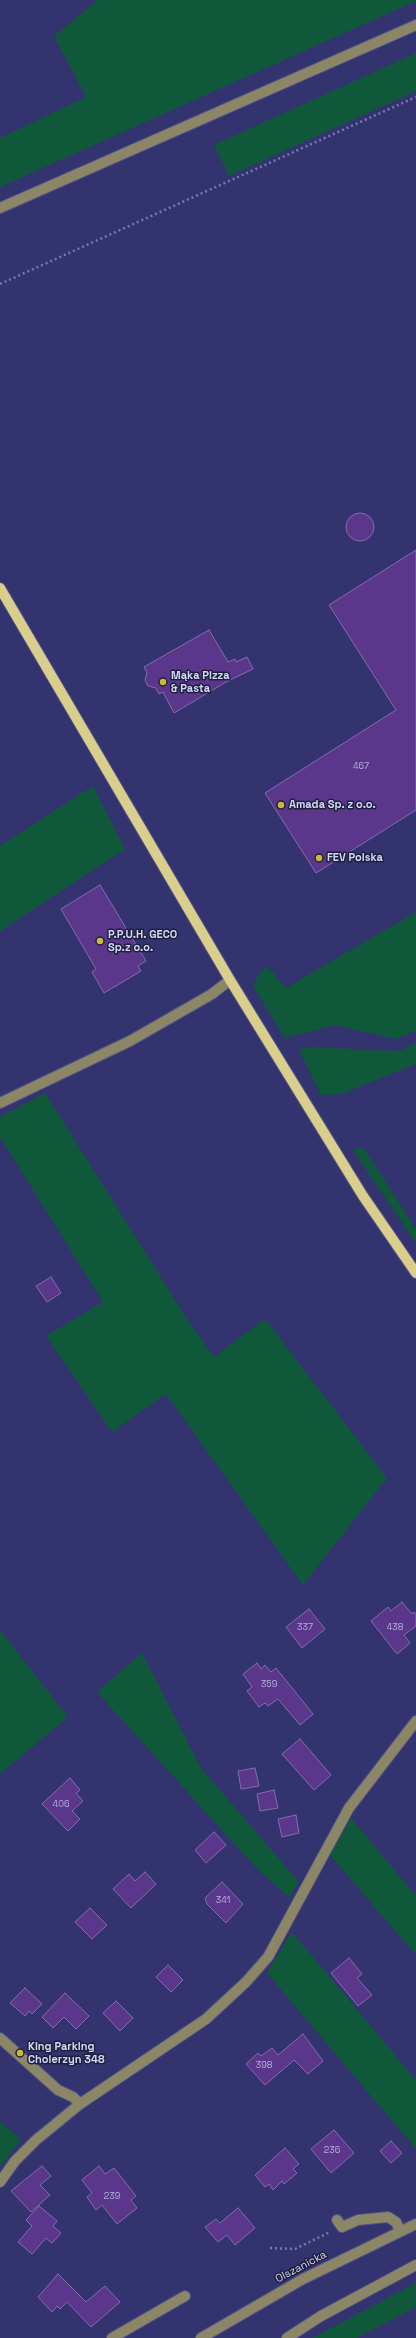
<!DOCTYPE html>
<html>
<head>
<meta charset="utf-8">
<style>
	body { margin:0 }
	canvas { display:block; background:#33336f }
</style>
</head>
<body>
<canvas width="416" height="2338"></canvas>
<script>
const ctx = document.querySelector('canvas').getContext('2d');
ctx.lineJoin = 'round';
function fillPath(path, color) {
  ctx.fillStyle = color;
  ctx.fill(path, 'evenodd');
}
function poly(rows) {
  const path = new Path2D();
  for (const r of rows) {
    if (r.length === 3) {
      path.moveTo(r[0] + r[2], r[1]);
      path.arc(r[0], r[1], r[2], 0, 2 * Math.PI);
      continue;
    }
    path.moveTo(r[0], r[1]);
    for (let i = 2; i < r.length; i += 2) path.lineTo(r[i], r[i + 1]);
  }
  return path;
}
function stroke(path, color, width, dash) {
  ctx.strokeStyle = color;
  ctx.lineWidth = width;
  ctx.lineCap = dash ? 'butt' : 'round';
  ctx.setLineDash(dash || []);
  ctx.stroke(path);
}
function label(font, color, halo, rows, align = 'center') {
  ctx.font = font + ' "Space Grotesk",sans-serif';
  ctx.lineWidth = 3;
  ctx.setLineDash([]);
  ctx.textBaseline = 'middle';
  ctx.strokeStyle = halo;
  ctx.fillStyle = color;
  for (const [text, x, y, turn = 0] of rows) {
    ctx.save();
    ctx.translate(x, y);
    ctx.rotate((+turn || 0) * Math.PI / 180);
    ctx.textAlign = isNaN(turn) ? turn : align;
    if (halo) ctx.strokeText(text, 0, 0);
    ctx.fillText(text, 0, 0);
    ctx.restore();
  }
}
fillPath(poly([
	[98,0,416,0,416,1,0,187,0,138,86,97,54,36],
	[416,53,416,91,229,176,214,145],
	[93,786,125,849,0,931,0,846],
	[416,912,416,1031,395,1039,336,1025,285,1038,253,986,258,975,267,966,286,988],
	[416,1043,416,1064,341,1094,321,1095,299,1050,310,1047,399,1051],
	[45,1093,189,1322,214,1357,265,1319,387,1478,303,1585,166,1394,112,1432,46,1336,103,1302,0,1137,0,1117],
	[363,1147,416,1229,416,1243,353,1150],
	[0,1630,68,1717,0,1774],
	[142,1653,201,1768,299,1882,289,1897,259,1871,97,1692],
	[351,1818,416,1896,416,1955,330,1855],
	[292,1932,416,2080,416,2149,267,1973],
	[0,2122,21,2139,0,2167],
	[416,2283,416,2307,357,2338,313,2338]
]), '#0f593a');
const building = poly([
	[360,527,14],
	[416,550,416,810,316,873,265,793,396,710,329,605,416,550],
	[209,630,228,662,235,659,236,662,247,657,253,669,226,682,174,713,163,692,159,694,156,688,148,686,145,680,147,673,144,667,209,630],
	[100,885,146,961,138,966,141,971,104,993,92,972,96,969,61,909,100,885],
	[51,1277,61,1293,47,1302,36,1286,51,1277],
	[402,1602,411,1613,416,1613,416,1626,404,1635,410,1643,397,1654,371,1621,388,1607,391,1611,402,1602],
	[309,1609,325,1629,302,1648,286,1627,309,1609],
	[257,1663,261,1669,265,1665,271,1672,276,1668,313,1714,300,1725,278,1699,268,1706,265,1703,259,1707,247,1691,252,1687,243,1674,257,1663],
	[300,1739,331,1775,314,1790,282,1754,300,1739],
	[255,1768,259,1786,241,1789,238,1771,255,1768],
	[70,1778,80,1790,76,1793,83,1801,72,1811,80,1819,68,1831,42,1804,70,1778],
	[274,1790,278,1808,260,1811,257,1794,274,1790],
	[296,1815,299,1833,282,1837,278,1819,296,1815],
	[214,1832,226,1845,206,1863,195,1850,214,1832],
	[145,1872,156,1884,131,1908,113,1889,129,1874,135,1881,145,1872],
	[222,1882,243,1904,226,1923,207,1904,205,1898,222,1882],
	[90,1908,107,1925,92,1939,75,1922,90,1908],
	[349,1958,362,1974,357,1978,372,1995,358,2006,331,1973,349,1958],
	[168,1965,183,1980,171,1992,156,1977,168,1965],
	[25,1988,42,2004,32,2014,29,2011,25,2016,10,2003,25,1988],
	[65,1993,89,2016,76,2029,64,2017,53,2028,42,2017,65,1993],
	[116,2001,133,2018,120,2031,103,2013,116,2001],
	[303,2034,323,2061,308,2074,294,2060,265,2085,246,2064,258,2053,261,2056,272,2048,278,2055,303,2034],
	[334,2130,354,2153,331,2173,311,2149,334,2130],
	[391,2141,402,2153,391,2163,380,2151,391,2141],
	[285,2148,299,2164,293,2169,297,2173,284,2184,282,2181,273,2190,269,2184,265,2187,255,2175,285,2148],
	[42,2166,51,2176,40,2185,50,2195,31,2212,11,2191,42,2166],
	[99,2166,105,2174,114,2168,136,2196,131,2200,137,2208,117,2224,102,2205,96,2210,87,2197,92,2193,82,2180,99,2166],
	[39,2206,57,2221,53,2226,61,2233,52,2243,46,2238,32,2254,18,2242,32,2226,26,2220,39,2206],
	[238,2208,255,2228,235,2245,227,2235,218,2242,205,2227,216,2219,220,2223,238,2208],
	[58,2274,86,2302,105,2286,120,2302,91,2327,67,2302,60,2309,57,2306,52,2312,38,2297,58,2274]
]);
fillPath(building, '#5a378b');
stroke(building, '#836cad', 1);
const minor = poly([
	[0,208,416,25],
	[0,1103,130,1041,212,994,230,980],
	[0,2038,58,2090,73,2097,80,2104],
	[0,2182,15,2161,36,2140,80,2104,206,2019,246,1982,268,1957,349,1808,416,1721],
	[337,2220,342,2227,358,2220,388,2217,396,2222,400,2231],
	[112,2338,185,2296],
	[201,2338,303,2279,416,2224],
	[287,2338,321,2316,416,2265]
]);
const major = poly([
	[0,588,230,980,363,1196,416,1273]
]);
stroke(minor, '#505188', 12);
stroke(major, '#505188', 12);
stroke(poly([
	[0,284,416,97],
	[270,2248,295,2249,330,2232]
]), '#7779ab', 2.5, [2, 3]);
stroke(minor, '#8b8666', 10);
stroke(major, '#d9ce8c', 10);
for (const [x, y, r, color] of [
	[163,682,4,"#cdb938"],
	[281,805,4,"#cdb938"],
	[319,858,4,"#cdb938"],
	[100,941,4,"#cdb938"],
	[20,2053,4,"#cdb938"]
]) {
  const dot = new Path2D();
  dot.arc(x, y, r, 0, 2 * Math.PI);
  ctx.fillStyle = color;
  ctx.fill(dot);
  stroke(dot, '#1f203b', 1.5);
}
label('9px', '#b5afe0', null, [
	["467",361,767],
	["337",305,1628],
	["438",395,1628],
	["359",269,1685],
	["406",61,1805],
	["341",223,1901],
	["398",264,2066],
	["236",332,2151],
	["239",112,2197]
]);
label('bold 11px', '#d3d7fc', '#1f203b', [
	["Mąka Pizza",171,676],
	["& Pasta",171,689],
	["Amada Sp. z o.o.",289,805],
	["FEV Polska",327,858],
	["P.P.U.H. GECO",108,935],
	["Sp.z o.o.",108,948],
	["King Parking",28,2047],
	["Cholerzyn 348",28,2060]
], 'left');
label('11px', '#d3d7fc', '#1f203b', [
	["Olszanicka",301,2267,-28]
]);
</script>
</body>
</html>
